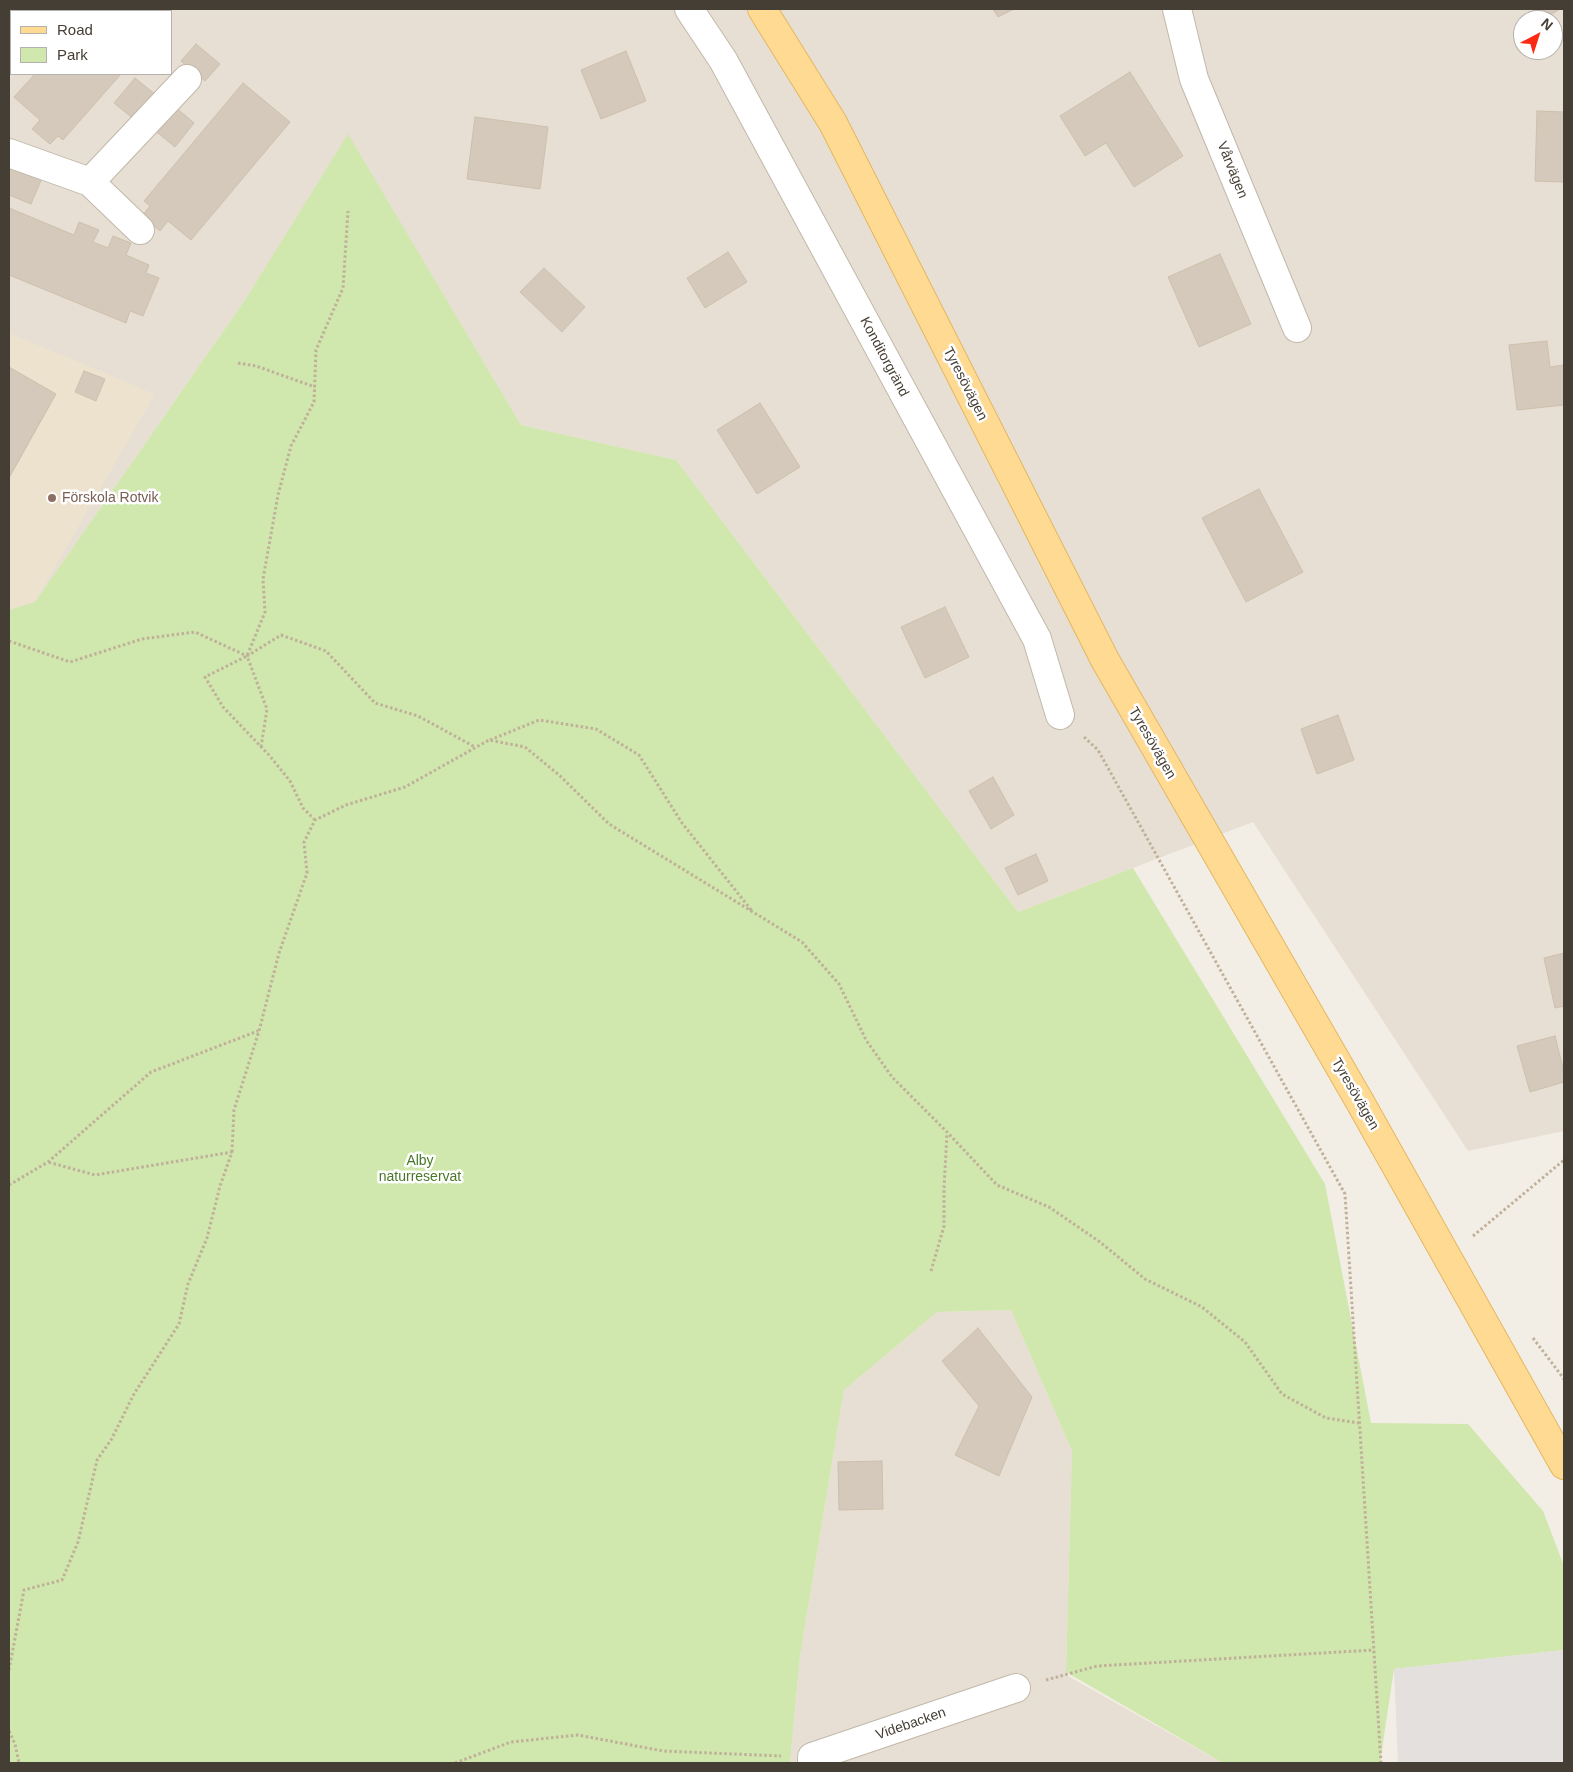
<!DOCTYPE html>
<html>
<head>
<meta charset="utf-8">
<style>
	body { margin:0 }
	#map { position:relative; width:1573px; height:1772px; overflow:hidden; background:#f3eee5; font-family:Helvetica,sans-serif }
	canvas { display:block }
	.frame { position:absolute; inset:0; border:10px solid #453e34; pointer-events:none }
	.legend { position:absolute; left:10px; top:10px; width:162px; height:65px; box-sizing:border-box; background:#fff; border:1px solid #b5b2ae; margin:0; padding:6px 9px; list-style:none; font-size:15px; color:#453e34 }
	.legend li { display:flex; align-items:center; gap:10px; height:25px }
	.legend b { width:25px; border:1px solid #b5b2ae }
	.north { position:absolute; left:1513px; top:10px; width:50px; height:50px; box-sizing:border-box; background:#fff; border:1px solid #b5b2ae; border-radius:50%; rotate:40deg; font-size:14px; font-weight:700; line-height:20px; text-align:center; color:#453e34 }
	.north::after { content:''; display:block; margin:auto; width:18px; height:22px; background:#fb2b13; clip-path:polygon(50% 0,100% 100%,50% 72%,0 100%) }
</style>
</head>
<body>
<div id="map">
<canvas width="1573" height="1772"></canvas>
<div class="frame"></div>
<ul class="legend">
<li><b style="height:6px;background:#ffda92"></b>Road</li>
<li><b style="height:14px;background:#d0e7ad"></b>Park</li>
</ul>
<div class="north">N</div>
</div>
<script>
const ctx = document.querySelector('canvas').getContext('2d');
ctx.lineJoin = 'round';
function fillPath(path, color) {
  ctx.fillStyle = color;
  ctx.fill(path, 'evenodd');
}
function poly(rows) {
  const path = new Path2D();
  for (const r of rows) {
    path.moveTo(r[0], r[1]);
    for (let i = 2; i < r.length; i += 2) path.lineTo(r[i], r[i + 1]);
  }
  return path;
}
function stroke(path, color, width, dash) {
  ctx.strokeStyle = color;
  ctx.lineWidth = width;
  ctx.lineCap = dash ? 'butt' : 'round';
  ctx.setLineDash(dash || []);
  ctx.stroke(path);
}
function label(font, color, halo, rows, align = 'center') {
  ctx.font = font + ' Helvetica,sans-serif';
  ctx.lineWidth = 5;
  ctx.setLineDash([]);
  ctx.textBaseline = 'middle';
  ctx.strokeStyle = halo;
  ctx.fillStyle = color;
  for (const [text, x, y, turn = 0] of rows) {
    ctx.save();
    ctx.translate(x, y);
    ctx.rotate((+turn || 0) * Math.PI / 180);
    ctx.textAlign = isNaN(turn) ? turn : align;
    if (halo) ctx.strokeText(text, 0, 0);
    ctx.fillText(text, 0, 0);
    ctx.restore();
  }
}
fillPath(poly([
	[9,9,1564,9,1564,1131,1468,1151,1253,822,1018,912,676,460,521,425,348,135,245,300,35,602,9,610],
	[11,11,171,11,171,74,11,74],
	[1523,20,1553,20,1553,50,1523,50],
	[1011,1310,1072,1451,1066,1675,1223,1763,790,1763,800,1656,844,1390,937,1312]
]), '#e7dfd3');
fillPath(poly([
	[9,333,155,394,35,602,9,610]
]), '#ece2ce');
fillPath(poly([
	[348,134,521,425,676,460,1018,912,1133,868,1325,1184,1371,1423,1468,1424,1543,1511,1564,1566,1564,1650,1394,1669,1380,1763,1223,1763,1066,1672,1072,1451,1011,1310,937,1312,844,1390,800,1656,790,1763,9,1763,9,610,35,602,245,300]
]), '#d0e7ad');
fillPath(poly([
	[1564,1650,1564,1763,1398,1763,1394,1669]
]), '#e3e0dd');
const building = poly([
	[92,9,149,9,152,11,89,11,92,9],
	[993,9,1014,9,998,17,993,9],
	[1532,9,1560,9,1542,20,1539,20,1532,9],
	[196,44,220,64,205,81,181,61,196,44],
	[626,51,646,101,601,119,581,70,626,51],
	[1130,72,1183,156,1134,187,1106,143,1085,156,1060,116,1130,72],
	[35,74,121,74,63,140,58,136,50,144,32,129,40,120,14,97,35,74],
	[135,78,156,95,135,120,114,103,135,78],
	[243,83,290,122,191,240,168,221,160,231,142,216,150,206,144,201,243,83],
	[173,105,194,123,175,147,153,129,173,105],
	[1537,111,1564,112,1564,182,1535,181,1537,111],
	[475,117,548,127,540,189,467,179,475,117],
	[10,165,42,178,31,204,9,195,9,169,10,165],
	[9,208,74,235,79,222,99,230,93,242,108,248,113,236,131,243,126,255,149,265,146,273,159,278,143,316,130,311,126,323,9,275,9,208],
	[728,252,747,282,705,308,687,278,728,252],
	[1220,254,1251,324,1199,347,1168,277,1220,254],
	[544,268,585,307,562,332,520,292,544,268],
	[1547,341,1550,367,1564,365,1564,405,1517,410,1509,345,1547,341],
	[9,367,56,394,9,478,9,367],
	[84,371,105,379,96,401,75,392,84,371],
	[760,403,800,467,757,494,717,430,760,403],
	[1259,489,1303,572,1246,602,1202,518,1259,489],
	[945,607,969,657,925,678,901,627,945,607],
	[1338,715,1354,760,1317,774,1301,729,1338,715],
	[993,777,1014,815,991,829,969,791,993,777],
	[1036,854,1048,881,1018,895,1005,868,1036,854],
	[1564,953,1564,1006,1555,1008,1544,958,1564,953],
	[1555,1036,1564,1072,1564,1082,1530,1092,1517,1046,1555,1036],
	[978,1328,1032,1397,999,1476,955,1455,979,1406,942,1361,978,1328],
	[882,1461,883,1509,839,1510,838,1462,882,1461]
]);
fillPath(building, '#d4c9ba');
stroke(building, '#cfc0ad', 1);
const minor = poly([
	[689,9,723,60,1037,639,1060,715],
	[1177,9,1194,79,1297,328],
	[9,153,90,182,187,79],
	[90,182,140,230],
	[812,1763,812,1757,1016,1688]
]);
const major = poly([
	[762,9,833,123,1105,660,1360,1102,1564,1465]
]);
stroke(minor, '#c1b8aa', 30);
stroke(major, '#e4b761', 30);
stroke(poly([
	[238,363,256,366,315,387],
	[9,641,70,662,142,639,195,632,247,656],
	[1084,737,1098,750,1345,1194,1381,1763],
	[490,740,539,720,596,729,639,755,682,823,752,911],
	[261,747,267,709,247,656,281,635,326,651,375,703,418,716,475,747],
	[315,820,303,808,290,781,269,755,223,707,205,677,247,656,265,612,263,579,278,495,291,446,314,402,316,350,343,288,348,211],
	[232,1152,234,1110,259,1031,279,953,307,873,304,842,315,820,346,805,405,787,489,740,525,747,559,775,609,824,802,942,839,984,866,1040,892,1077,947,1132,997,1185,1049,1207,1100,1242,1145,1279,1202,1307,1245,1342,1282,1394,1326,1418,1359,1423],
	[9,1185,48,1162,151,1072,258,1031],
	[1473,1236,1564,1160],
	[931,1271,944,1226,944,1188,947,1133],
	[1533,1338,1564,1379],
	[9,1670,24,1590,62,1580,78,1542,97,1460,111,1440,134,1394,179,1324,188,1284,207,1238,220,1186,232,1152,95,1175,48,1162],
	[1046,1680,1097,1666,1374,1650],
	[9,1731,15,1744,19,1763],
	[455,1763,511,1742,578,1735,663,1751,781,1756]
]), '#c0b099', 3, [2.5, 2.5]);
stroke(minor, '#fff', 28);
stroke(major, '#ffda92', 28);
for (const [x, y, r, color] of [
	[52,498,5,"#8d6e63"]
]) {
  const dot = new Path2D();
  dot.arc(x, y, r, 0, 2 * Math.PI);
  ctx.fillStyle = color;
  ctx.fill(dot);
  stroke(dot, '#fff', 2);
}
label('14px', '#453e34', '#fff', [
	["Vårvägen",1232,170,68],
	["Konditorgränd",884,357,62],
	["Tyresövägen",965,384,63],
	["Tyresövägen",1152,743,60],
	["Tyresövägen",1355,1094,60],
	["Videbacken",911,1724,-19]
]);
label('14px', '#785e54', '#fff', [
	["Förskola Rotvik",62,498]
], 'left');
label('14px', '#497728', '#fff', [
	["Alby",420,1161],
	["naturreservat",420,1177]
]);
</script>
</body>
</html>
